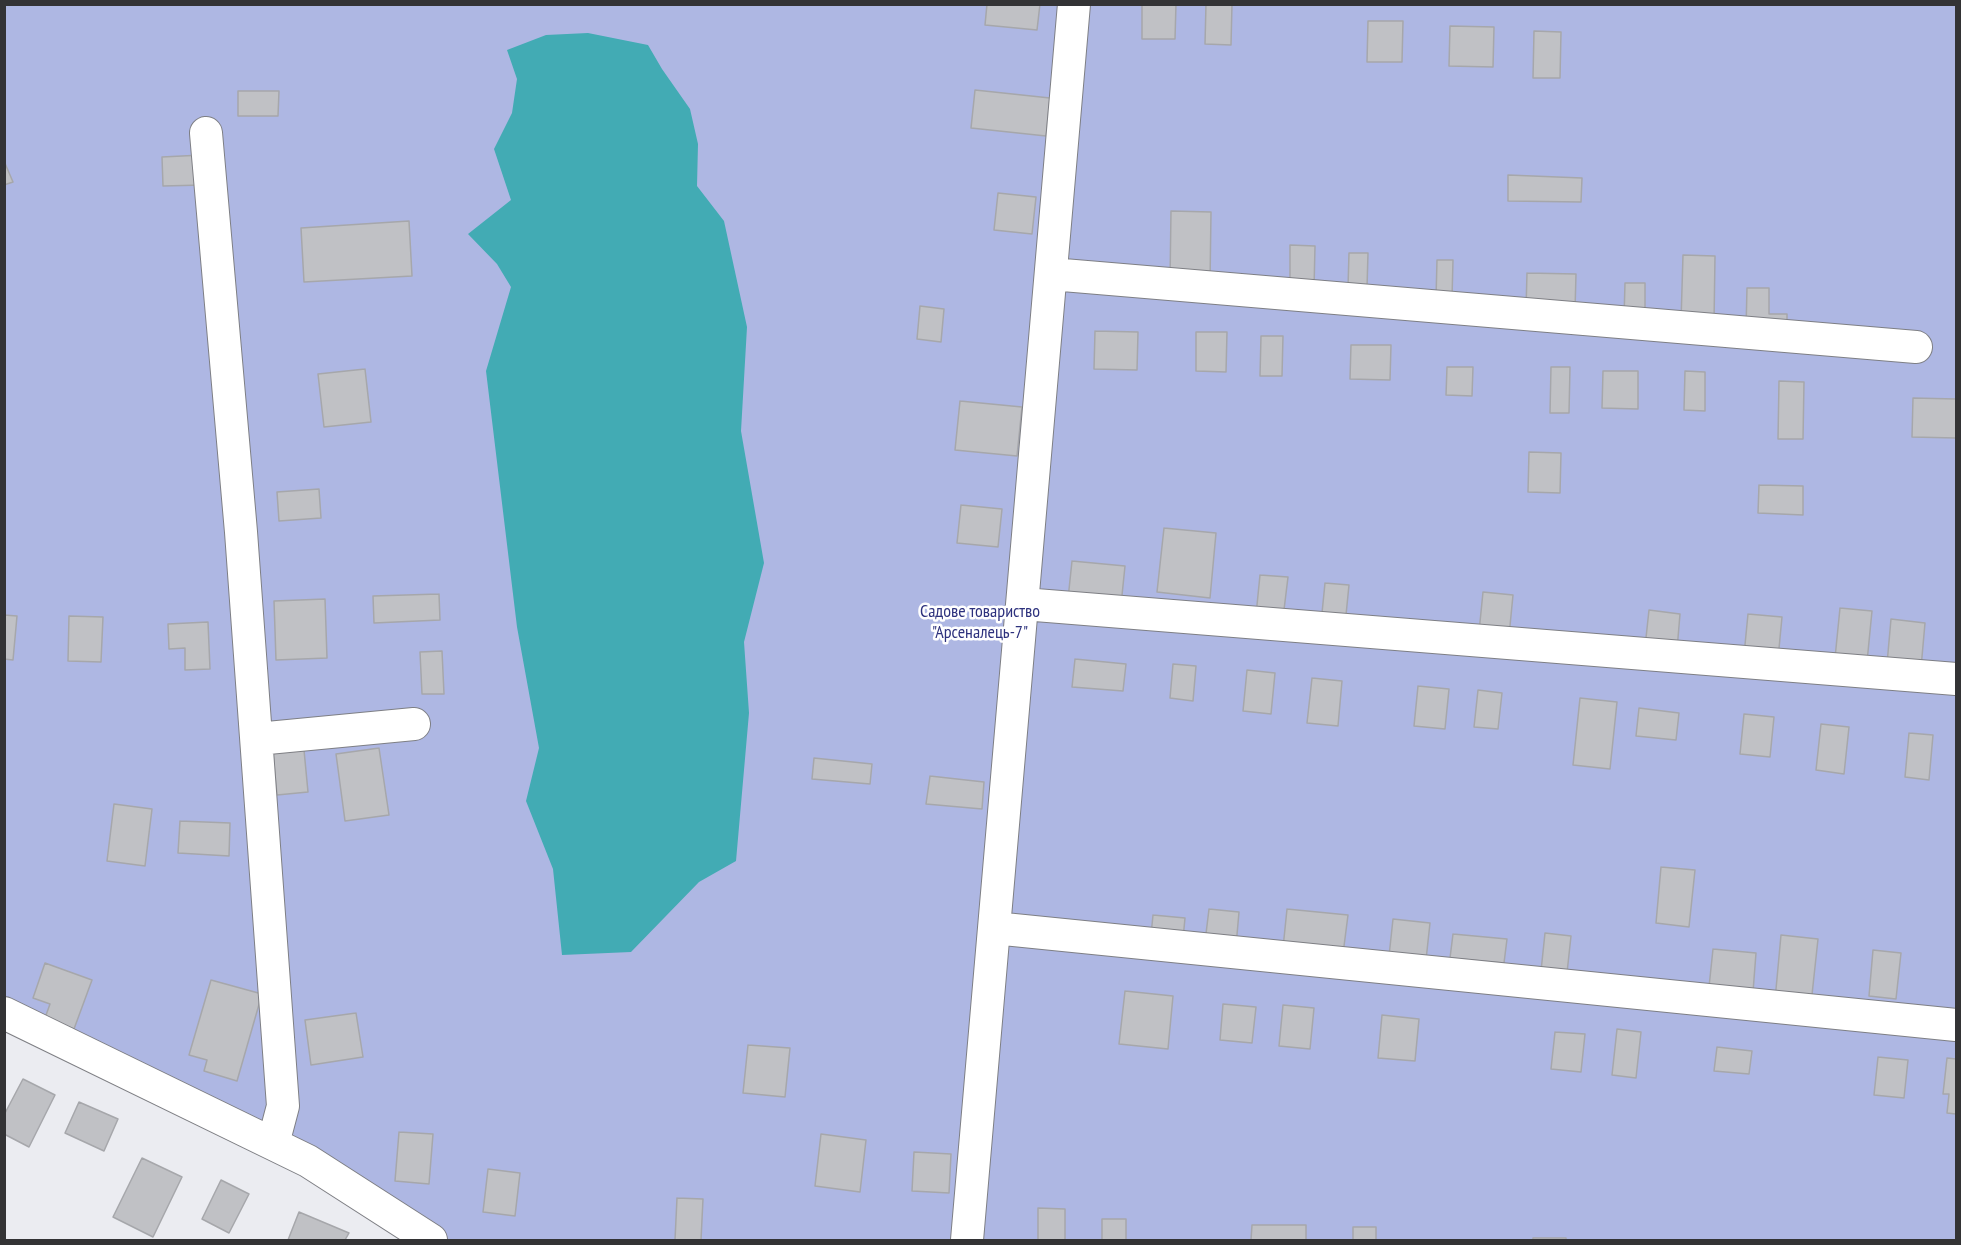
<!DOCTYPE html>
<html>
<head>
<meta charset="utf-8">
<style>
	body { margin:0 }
	#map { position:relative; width:1961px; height:1245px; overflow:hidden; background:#ebecf1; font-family:"PT Sans Narrow",sans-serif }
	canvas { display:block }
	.frame { position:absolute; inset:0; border:6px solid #333335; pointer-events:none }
</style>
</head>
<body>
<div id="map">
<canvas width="1961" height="1245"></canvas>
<div class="frame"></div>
</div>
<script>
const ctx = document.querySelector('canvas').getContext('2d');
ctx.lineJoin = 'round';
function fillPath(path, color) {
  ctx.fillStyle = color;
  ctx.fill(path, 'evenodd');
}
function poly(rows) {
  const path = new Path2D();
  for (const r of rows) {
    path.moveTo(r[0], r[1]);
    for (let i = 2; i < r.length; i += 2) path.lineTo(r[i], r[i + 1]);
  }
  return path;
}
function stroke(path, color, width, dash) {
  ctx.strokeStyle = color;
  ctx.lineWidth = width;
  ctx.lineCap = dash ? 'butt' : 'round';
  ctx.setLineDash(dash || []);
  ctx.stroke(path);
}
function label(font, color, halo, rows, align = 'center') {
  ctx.font = font + ' "PT Sans Narrow",sans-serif';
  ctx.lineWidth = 5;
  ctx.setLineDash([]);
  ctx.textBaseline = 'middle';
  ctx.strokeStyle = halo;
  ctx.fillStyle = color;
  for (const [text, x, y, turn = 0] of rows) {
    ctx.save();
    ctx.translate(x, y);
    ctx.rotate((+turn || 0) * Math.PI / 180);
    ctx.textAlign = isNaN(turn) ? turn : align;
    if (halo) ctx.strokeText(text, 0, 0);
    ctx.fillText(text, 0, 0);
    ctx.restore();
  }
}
fillPath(poly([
	[4,5,1956,5,1956,1240,429,1240,5,1014]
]), '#aeb7e3');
fillPath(poly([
	[588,33,648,45,662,69,690,109,698,144,697,186,724,221,747,327,741,431,764,563,744,642,749,713,736,861,699,882,631,952,562,955,553,869,526,801,539,748,517,627,486,371,511,287,497,264,468,234,511,200,494,149,512,113,517,79,507,50,546,35]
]), '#42abb4');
const building = poly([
	[987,4,1040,4,1037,30,985,25,987,4],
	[1142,4,1176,4,1175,39,1142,39,1142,4],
	[1206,4,1232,4,1231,45,1205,44,1206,4],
	[1368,21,1403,21,1402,62,1367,62,1368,21],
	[1450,26,1494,27,1493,67,1449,66,1450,26],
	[1534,31,1561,32,1560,78,1533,78,1534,31],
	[975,90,1050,98,1046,136,971,128,975,90],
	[238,91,279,91,278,116,238,116,238,91],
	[202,155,203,185,163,186,162,157,202,155],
	[4,161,13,182,4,185,4,161],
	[1508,175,1582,178,1581,202,1508,201,1508,175],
	[998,193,1036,197,1032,234,994,230,998,193],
	[1171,211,1211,212,1210,283,1170,281,1171,211],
	[409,221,412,276,304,282,301,228,409,221],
	[1290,245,1315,246,1314,289,1290,288,1290,245],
	[1349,253,1368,253,1367,288,1348,287,1349,253],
	[1683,255,1715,256,1714,323,1681,321,1683,255],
	[1437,260,1453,260,1452,298,1436,298,1437,260],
	[1527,273,1576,274,1575,310,1526,309,1527,273],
	[1625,283,1645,283,1645,319,1624,318,1625,283],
	[1747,288,1769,288,1769,314,1787,314,1787,330,1746,329,1747,288],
	[920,306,944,309,941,342,917,339,920,306],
	[1095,331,1138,332,1137,370,1094,369,1095,331],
	[1196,332,1227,332,1226,372,1196,371,1196,332],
	[1261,336,1283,336,1282,376,1260,376,1261,336],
	[1351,345,1391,345,1390,380,1350,379,1351,345],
	[1447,367,1473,367,1472,396,1446,395,1447,367],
	[1551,367,1570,367,1569,413,1550,413,1551,367],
	[365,369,371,422,324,427,318,374,365,369],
	[1603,371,1638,371,1638,409,1602,408,1603,371],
	[1685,371,1705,372,1705,411,1684,410,1685,371],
	[1779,381,1804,382,1803,439,1778,439,1779,381],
	[1913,398,1956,399,1956,438,1912,437,1913,398],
	[960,401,1022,407,1017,456,955,450,960,401],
	[1529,452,1561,453,1560,493,1528,492,1529,452],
	[1759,485,1803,486,1803,515,1758,513,1759,485],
	[319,489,321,518,279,521,277,492,319,489],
	[961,505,1002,509,998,547,957,543,961,505],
	[1164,528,1216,533,1210,598,1157,592,1164,528],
	[1072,561,1125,566,1121,605,1068,599,1072,561],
	[1260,575,1288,577,1283,618,1256,615,1260,575],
	[1325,583,1349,585,1345,625,1321,623,1325,583],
	[1483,592,1513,595,1509,636,1479,632,1483,592],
	[439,594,440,620,374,623,373,596,439,594],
	[325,599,327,658,276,660,274,601,325,599],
	[1840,608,1872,611,1867,662,1835,658,1840,608],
	[1649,610,1680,614,1677,650,1645,647,1649,610],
	[1748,614,1782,617,1778,659,1744,655,1748,614],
	[4,615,17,616,13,660,4,659,4,615],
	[69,616,103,617,101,662,68,661,69,616],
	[1891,619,1925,623,1921,668,1887,664,1891,619],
	[208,622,210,669,185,670,185,648,169,649,168,624,208,622],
	[442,651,444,694,422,694,420,652,442,651],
	[1075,659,1126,664,1123,691,1072,687,1075,659],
	[1173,664,1196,666,1193,701,1170,698,1173,664],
	[1247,670,1275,673,1271,714,1243,711,1247,670],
	[1312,678,1342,681,1338,726,1307,723,1312,678],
	[1418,686,1449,689,1445,729,1414,726,1418,686],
	[1478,690,1502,693,1498,729,1474,727,1478,690],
	[1580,698,1617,702,1610,769,1573,765,1580,698],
	[1639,708,1679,713,1676,740,1636,736,1639,708],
	[1744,714,1774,717,1770,757,1740,754,1744,714],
	[1821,724,1849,727,1844,774,1816,770,1821,724],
	[1909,733,1933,735,1929,780,1905,777,1909,733],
	[379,748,389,815,345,821,336,754,379,748],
	[304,750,308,792,277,795,273,753,304,750],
	[814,758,872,764,870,784,812,779,814,758],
	[930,776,984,782,982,809,926,804,930,776],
	[114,804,152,809,145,866,107,861,114,804],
	[180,821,230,823,229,856,178,853,180,821],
	[1661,867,1695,870,1689,927,1656,923,1661,867],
	[1209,909,1239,912,1236,946,1205,942,1209,909],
	[1287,909,1348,915,1343,954,1283,948,1287,909],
	[1153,915,1185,918,1183,939,1151,935,1153,915],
	[1393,919,1430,923,1426,960,1389,956,1393,919],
	[1545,933,1571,936,1567,973,1541,971,1545,933],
	[1453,934,1507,939,1504,963,1450,958,1453,934],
	[1781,935,1818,939,1811,1004,1775,1000,1781,935],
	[1713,949,1756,953,1753,992,1709,987,1713,949],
	[1873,950,1901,953,1896,999,1869,996,1873,950],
	[45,963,92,980,74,1029,45,1018,50,1004,33,998,45,963],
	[211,980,262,994,237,1081,204,1071,207,1060,189,1055,211,980],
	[1125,991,1173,996,1168,1049,1119,1044,1125,991],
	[1223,1004,1256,1007,1252,1043,1220,1040,1223,1004],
	[1283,1005,1314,1008,1310,1049,1279,1046,1283,1005],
	[356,1013,363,1057,311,1065,305,1020,356,1013],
	[1382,1015,1419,1019,1415,1061,1378,1058,1382,1015],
	[1617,1029,1641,1032,1636,1078,1612,1075,1617,1029],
	[1555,1032,1585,1034,1581,1072,1551,1069,1555,1032],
	[748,1045,790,1048,785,1097,743,1093,748,1045],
	[1717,1047,1752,1051,1749,1074,1714,1071,1717,1047],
	[1878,1057,1908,1060,1904,1098,1874,1095,1878,1057],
	[1947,1058,1956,1059,1956,1114,1947,1113,1949,1094,1943,1094,1947,1058],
	[23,1079,55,1095,29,1147,4,1134,4,1115,23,1079],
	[79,1102,118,1119,104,1151,65,1133,79,1102],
	[399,1132,433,1134,429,1184,395,1181,399,1132],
	[821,1134,866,1140,860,1192,815,1186,821,1134],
	[914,1152,951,1154,949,1193,912,1191,914,1152],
	[142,1158,182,1177,153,1237,113,1217,142,1158],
	[488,1169,520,1173,515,1216,483,1212,488,1169],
	[221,1180,249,1194,229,1233,202,1219,221,1180],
	[677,1198,703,1199,701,1240,675,1240,677,1198],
	[1038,1208,1065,1209,1065,1240,1038,1240,1038,1208],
	[299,1212,349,1233,345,1240,288,1240,299,1212],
	[1102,1219,1126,1219,1126,1240,1102,1240,1102,1219],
	[1252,1225,1306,1225,1306,1240,1251,1240,1252,1225],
	[1353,1227,1376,1227,1376,1240,1353,1240,1353,1227],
	[1533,1238,1566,1238,1566,1240,1533,1240,1533,1238]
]);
fillPath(building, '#c0c1c5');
stroke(building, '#a6a7ab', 1.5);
const minor = poly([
	[206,133,241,532,283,1106,273,1144],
	[1051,274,1916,347],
	[1023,604,1956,679],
	[257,739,414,724],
	[994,928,1956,1025],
	[4,1013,308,1161,431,1240],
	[967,1240,1074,4]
]);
stroke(minor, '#7e7f84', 34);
stroke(minor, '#fff', 32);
label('18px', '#2d317d', '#fff', [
	["Садове товариство",980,612],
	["\"Арсеналець-7\"",980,633]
]);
</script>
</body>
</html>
